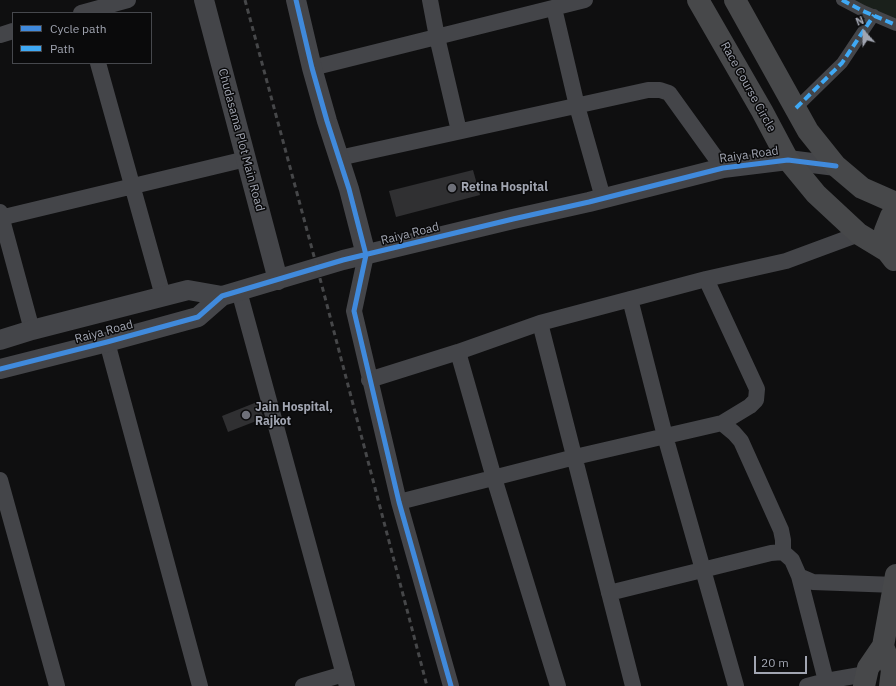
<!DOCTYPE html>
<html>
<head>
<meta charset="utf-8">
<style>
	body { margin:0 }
	#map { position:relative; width:896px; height:686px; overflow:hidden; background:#0f0f10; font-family:"IBM Plex Sans",sans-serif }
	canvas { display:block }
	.legend { position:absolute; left:12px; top:12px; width:140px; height:52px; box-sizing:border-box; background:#0a0a0b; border:1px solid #46484d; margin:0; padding:5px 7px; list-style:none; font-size:12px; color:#a1a5b1 }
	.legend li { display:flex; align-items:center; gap:8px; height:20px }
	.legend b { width:20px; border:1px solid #46484d }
	.north { position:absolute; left:844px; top:12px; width:40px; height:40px; -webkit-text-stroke:3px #0a0a0b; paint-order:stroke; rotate:339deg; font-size:11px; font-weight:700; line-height:16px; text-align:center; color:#a1a5b1 }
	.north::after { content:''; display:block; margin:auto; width:14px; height:18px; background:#a1a5b1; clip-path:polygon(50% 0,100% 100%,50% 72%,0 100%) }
	.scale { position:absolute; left:754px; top:656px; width:53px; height:18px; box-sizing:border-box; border:2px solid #a1a5b1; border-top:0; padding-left:5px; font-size:12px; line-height:14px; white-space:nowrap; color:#a1a5b1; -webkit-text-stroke:3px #0a0a0b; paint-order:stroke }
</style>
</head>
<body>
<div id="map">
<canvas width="896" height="686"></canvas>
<ul class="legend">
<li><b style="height:5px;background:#408adc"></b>Cycle path</li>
<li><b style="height:5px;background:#3fa9f5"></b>Path</li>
</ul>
<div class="north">N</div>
<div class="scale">20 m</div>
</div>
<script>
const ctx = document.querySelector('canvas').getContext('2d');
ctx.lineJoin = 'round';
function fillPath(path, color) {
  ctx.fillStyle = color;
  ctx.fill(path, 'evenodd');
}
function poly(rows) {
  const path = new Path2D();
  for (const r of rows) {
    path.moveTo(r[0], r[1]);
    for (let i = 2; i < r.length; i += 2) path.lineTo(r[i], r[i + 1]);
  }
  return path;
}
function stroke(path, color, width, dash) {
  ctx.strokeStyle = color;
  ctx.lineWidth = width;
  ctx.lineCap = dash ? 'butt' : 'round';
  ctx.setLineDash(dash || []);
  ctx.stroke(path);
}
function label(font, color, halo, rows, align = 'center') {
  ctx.font = font + ' "IBM Plex Sans",sans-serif';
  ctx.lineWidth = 3;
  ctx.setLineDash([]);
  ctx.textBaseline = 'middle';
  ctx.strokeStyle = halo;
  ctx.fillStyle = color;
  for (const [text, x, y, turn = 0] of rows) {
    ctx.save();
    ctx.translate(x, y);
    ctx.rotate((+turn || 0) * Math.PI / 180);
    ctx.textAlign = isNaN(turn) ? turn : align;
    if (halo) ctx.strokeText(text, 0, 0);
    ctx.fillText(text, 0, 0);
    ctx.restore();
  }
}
fillPath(poly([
	[852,0,896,0,896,21]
]), '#1a201b');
fillPath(poly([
	[473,170,480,195,396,217,389,191],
	[257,402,264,418,228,432,222,416]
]), '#303032');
stroke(poly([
	[842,0,863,11,896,25],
	[796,108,842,63,874,15]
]), '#444549', 12);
stroke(poly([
	[430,0,437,37,459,131],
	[554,8,577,106,603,198],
	[81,13,128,0],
	[0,35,13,31],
	[98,63,163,296],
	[312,68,585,0],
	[339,158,648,90,660,90,669,93,723,168],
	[0,212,32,330],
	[0,218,246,159],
	[366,255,354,311,399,502,451,686],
	[239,291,347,686],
	[630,299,665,436,736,686],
	[540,323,633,686],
	[107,342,200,686],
	[458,352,494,478,558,686],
	[369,380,458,352,540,323,706,279,786,261,859,234],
	[722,423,734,433,741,441,781,530,783,540,783,552],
	[0,480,57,686],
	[399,502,575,457,722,423,750,406,756,400,757,389,706,279],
	[799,576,826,681],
	[609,593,771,553,783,552,792,560,799,576,813,582,896,585],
	[303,686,344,674],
	[807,686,826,681,866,674]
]), '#444549', 16);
stroke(poly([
	[204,0,278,280],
	[296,0,312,68,327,121,349,189,366,255],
	[0,340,32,330,188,290,222,296],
	[0,369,107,342,198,317,222,296,343,260,513,219,589,202,723,168,788,160,836,166]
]), '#444549', 20);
stroke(poly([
	[698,0,762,111,788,160,816,194,859,234,887,251],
	[735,0,808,131,836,166,862,188,896,203],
	[894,260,887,251,885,231,891,216,896,211],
	[883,646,892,670,890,686],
	[864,686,868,668,883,646,896,575]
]), '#47484a', 22);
stroke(poly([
	[245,0,322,286,427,686]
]), '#464749', 3, [5, 4]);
stroke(poly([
	[842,0,863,11,896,25],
	[796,108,842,63,874,15]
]), '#3fa9f5', 4, [8, 4]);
stroke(poly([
	[296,0,312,68,327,121,349,189,366,255,354,311,399,502,451,686],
	[0,369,107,342,198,317,222,296,343,260,513,219,589,202,723,168,788,160,836,166]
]), '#408adc', 5);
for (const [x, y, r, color] of [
	[452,188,5,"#6e7079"],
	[246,415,5,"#6e7079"]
]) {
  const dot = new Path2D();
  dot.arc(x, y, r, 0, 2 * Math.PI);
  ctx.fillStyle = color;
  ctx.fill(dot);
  stroke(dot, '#0a0a0b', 1.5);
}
label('12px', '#a1a5b1', '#0a0a0b', [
	["Race Course Circle",748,87,61],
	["Chudasama Plot Main Road",241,140,75],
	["Raiya Road",749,155,-8],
	["Raiya Road",410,234,-14],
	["Raiya Road",104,332,-15]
]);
label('bold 12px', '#a1a5b1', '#0a0a0b', [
	["Retina Hospital",461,188],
	["Jain Hospital,",255,408],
	["Rajkot",255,422]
], 'left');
</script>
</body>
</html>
